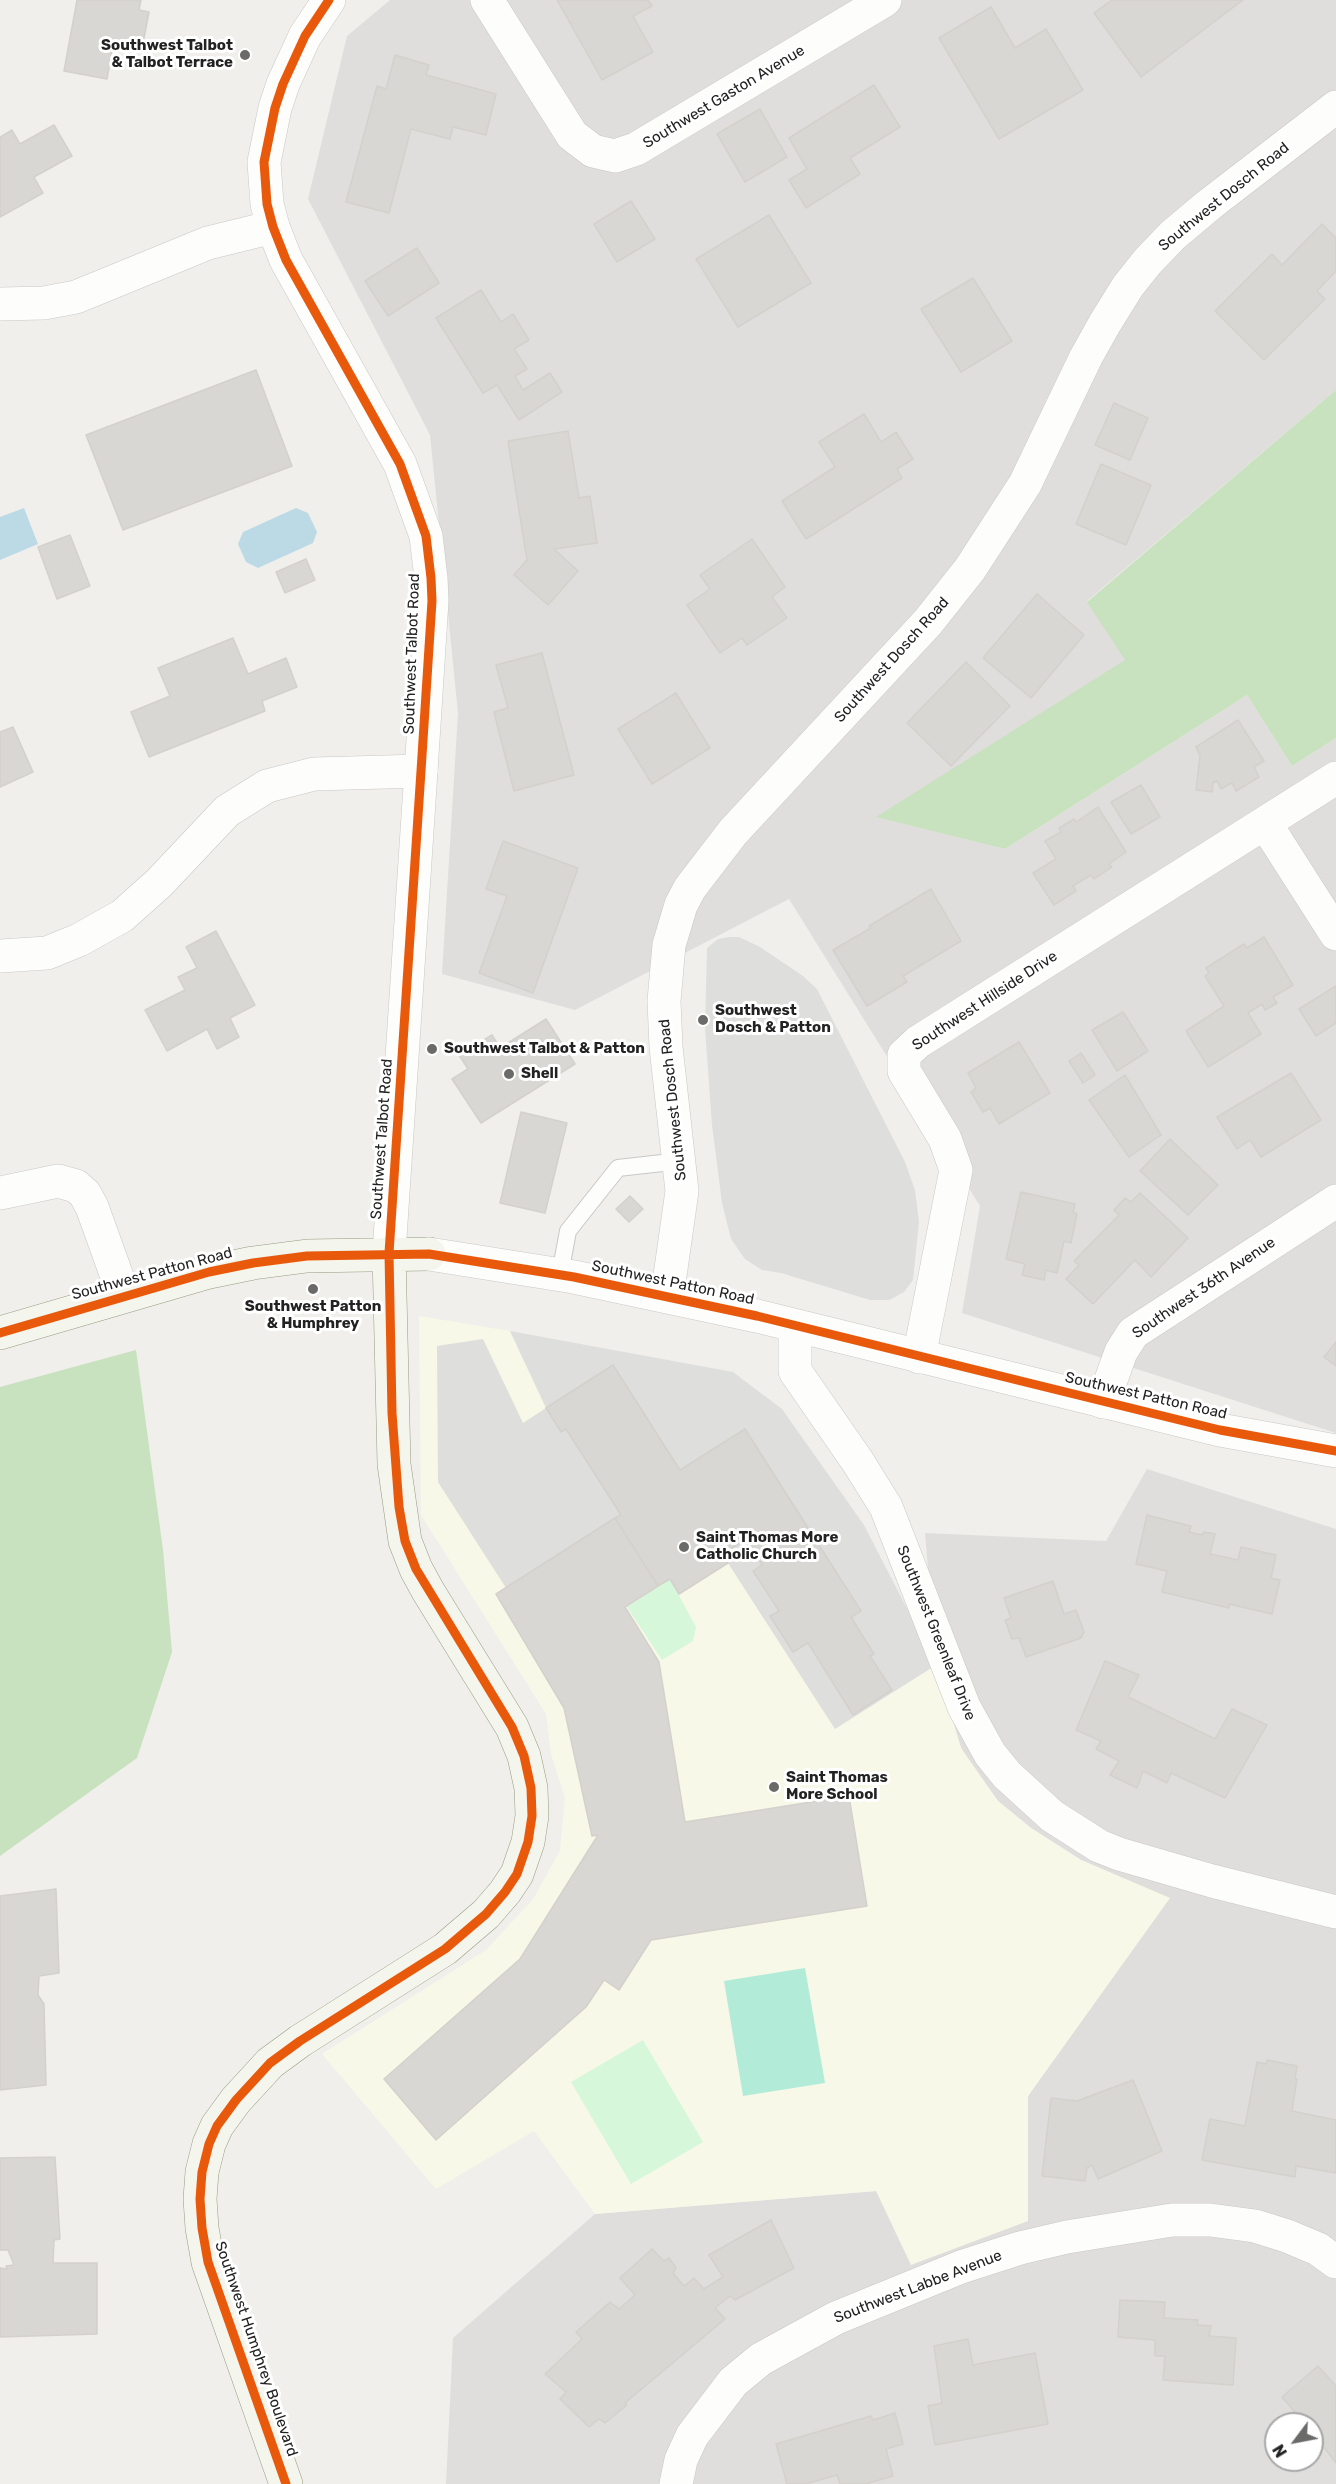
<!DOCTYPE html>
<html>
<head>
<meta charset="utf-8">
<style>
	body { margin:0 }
	#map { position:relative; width:1336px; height:2484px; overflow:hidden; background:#f0efeb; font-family:Rubik,sans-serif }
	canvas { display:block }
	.north { position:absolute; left:1264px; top:2412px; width:60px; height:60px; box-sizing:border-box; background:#fff; border:2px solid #a7a7a7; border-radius:50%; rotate:238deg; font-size:16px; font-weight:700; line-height:24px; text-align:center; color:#222 }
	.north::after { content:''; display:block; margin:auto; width:21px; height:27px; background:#6a6a68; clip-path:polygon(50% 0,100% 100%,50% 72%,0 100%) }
</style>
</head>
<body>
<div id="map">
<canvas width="1336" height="2484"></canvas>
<div class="north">N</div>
</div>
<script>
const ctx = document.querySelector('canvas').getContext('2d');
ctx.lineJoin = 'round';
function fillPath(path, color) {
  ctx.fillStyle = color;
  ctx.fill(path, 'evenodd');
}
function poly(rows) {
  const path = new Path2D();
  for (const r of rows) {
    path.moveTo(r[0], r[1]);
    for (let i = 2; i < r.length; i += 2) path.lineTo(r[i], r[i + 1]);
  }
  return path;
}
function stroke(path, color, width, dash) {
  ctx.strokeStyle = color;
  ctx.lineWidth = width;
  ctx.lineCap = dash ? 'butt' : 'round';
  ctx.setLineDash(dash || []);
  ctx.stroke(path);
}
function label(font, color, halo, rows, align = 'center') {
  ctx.font = font + ' Rubik,sans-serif';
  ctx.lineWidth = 6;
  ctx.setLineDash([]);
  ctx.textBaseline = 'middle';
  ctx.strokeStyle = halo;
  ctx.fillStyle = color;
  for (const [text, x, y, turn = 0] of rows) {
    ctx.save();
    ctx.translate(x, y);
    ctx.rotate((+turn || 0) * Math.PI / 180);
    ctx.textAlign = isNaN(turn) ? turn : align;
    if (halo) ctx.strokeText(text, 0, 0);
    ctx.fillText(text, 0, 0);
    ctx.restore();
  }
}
fillPath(poly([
	[390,0,1336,0,1336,390,1087,601,1126,660,877,817,1005,849,1247,695,1292,766,1336,738,1336,1433,962,1313,980,1206,789,899,575,1010,442,974,458,713,430,435,308,199,347,36],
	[1147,1469,1336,1529,1336,2484,446,2484,453,2338,595,2214,876,2191,1028,2221,1028,2096,1169,1898,1081,1860,1031,1828,998,1801,978,1776,961,1748,936,1665,925,1533,1106,1541],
	[1276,2424,1312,2424,1312,2460,1276,2460]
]), '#dfdedc');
fillPath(poly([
	[419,1316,510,1331,546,1408,679,1594,728,1563,835,1729,936,1665,961,1748,998,1801,1031,1828,1081,1860,1170,1898,1028,2096,1028,2221,911,2265,876,2191,595,2214,534,2131,436,2189,322,2054,486,1950,534,1898,560,1850,565,1798,551,1754,546,1714,421,1515]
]), '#f7f8e8');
fillPath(poly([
	[729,937,739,937,760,947,803,976,817,989,905,1162,915,1190,919,1222,913,1280,904,1292,895,1297,889,1300,870,1300,781,1273,762,1270,745,1259,731,1239,722,1203,712,1125,705,1028,707,948,718,939],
	[510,1331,733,1372,782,1409,864,1525,936,1665,835,1729,728,1563,679,1594,670,1579,658,1587,615,1518,506,1588,438,1482,437,1346,483,1339,523,1423,546,1408]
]), '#dededc');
fillPath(poly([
	[1336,390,1336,738,1292,766,1247,695,1005,849,876,817,1125,660,1087,602],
	[136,1350,163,1550,172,1652,137,1758,0,1856,0,1387]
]), '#c8e1be');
fillPath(poly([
	[670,1579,696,1627,693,1641,662,1660,627,1607],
	[643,2040,703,2142,631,2184,571,2082]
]), '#d7f7da');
fillPath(poly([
	[805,1968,825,2083,743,2096,724,1981]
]), '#b2ebd7');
fillPath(poly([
	[24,508,38,544,0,560,0,517],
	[296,508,308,513,317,532,313,543,258,568,246,562,238,544,243,532]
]), '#bcdae6');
const building = poly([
	[77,0,141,0,139,10,149,12,142,49,113,44,107,79,64,71,77,0],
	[557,0,648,0,652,6,633,16,653,52,602,80,557,0],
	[1112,0,1243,0,1141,77,1094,13,1112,0],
	[991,7,1015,48,1046,29,1083,90,999,139,939,38,991,7],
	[395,55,429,65,426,75,496,94,486,135,453,127,450,139,411,129,389,213,346,202,377,86,386,89,395,55],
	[874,85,900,127,850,158,860,174,806,208,789,180,807,169,789,138,874,85],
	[760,109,787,157,745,182,717,134,760,109],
	[54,125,72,156,34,177,43,193,0,217,0,137,12,130,20,144,54,125],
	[631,201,655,239,617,262,594,224,631,201],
	[769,215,811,283,738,327,696,259,769,215],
	[1322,224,1336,238,1336,271,1317,291,1325,299,1264,360,1215,311,1272,254,1282,265,1322,224],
	[417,248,439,283,388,316,365,281,417,248],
	[973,278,1012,341,961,372,921,309,973,278],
	[481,290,501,322,513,314,529,340,514,349,527,369,515,376,523,390,550,373,562,392,519,420,497,385,483,393,436,318,481,290],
	[256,370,292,466,123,530,86,435,256,370],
	[1114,403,1148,418,1130,460,1095,445,1114,403],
	[864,414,881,442,896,432,913,459,897,469,902,478,806,539,782,501,835,467,819,442,864,414],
	[568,431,579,498,590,496,597,543,554,549,578,571,548,605,514,575,527,560,508,441,568,431],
	[1101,464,1151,485,1126,545,1076,524,1101,464],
	[70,535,90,586,57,599,38,547,70,535],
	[752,539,785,587,772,597,787,618,747,645,742,638,720,653,687,605,710,589,700,575,752,539],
	[306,559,315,580,285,593,276,572,306,559],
	[1037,594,1084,635,1031,698,983,658,1037,594],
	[233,638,248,674,286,658,297,687,262,701,265,711,149,757,131,712,170,696,158,668,233,638],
	[542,653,574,775,514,791,494,712,508,708,496,665,542,653],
	[966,662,1010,706,951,766,907,723,966,662],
	[676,693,710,748,652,784,618,729,676,693],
	[1238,720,1264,761,1254,767,1259,777,1236,791,1232,783,1221,789,1217,781,1213,783,1212,792,1196,790,1200,756,1196,747,1238,720],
	[13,727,33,772,0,787,0,732,13,727],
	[1141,785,1160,817,1131,834,1111,802,1141,785],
	[1098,807,1126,852,1109,864,1112,867,1094,879,1091,875,1073,886,1076,891,1054,905,1033,873,1056,859,1045,841,1061,832,1059,828,1074,819,1076,822,1098,807],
	[503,841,578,868,533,993,479,973,507,896,486,889,503,841],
	[931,889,961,941,903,976,907,982,867,1006,833,950,871,928,869,926,931,889],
	[216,931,255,1005,230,1018,239,1037,217,1049,207,1029,167,1051,145,1010,185,990,178,977,197,968,186,947,216,931],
	[1264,937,1293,985,1273,997,1277,1003,1265,1010,1262,1004,1248,1013,1261,1034,1208,1067,1186,1031,1224,1006,1205,976,1209,973,1206,968,1244,944,1247,948,1264,937],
	[1336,986,1336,1023,1316,1036,1299,1009,1336,986],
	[1123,1012,1148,1051,1117,1071,1092,1030,1123,1012],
	[546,1019,575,1064,481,1123,452,1079,468,1069,459,1055,492,1035,500,1048,546,1019],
	[1019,1042,1050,1093,999,1124,990,1108,983,1112,971,1092,976,1088,968,1073,1019,1042],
	[1081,1053,1095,1075,1083,1083,1069,1061,1081,1053],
	[1291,1073,1321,1120,1261,1157,1250,1140,1237,1149,1217,1117,1291,1073],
	[1125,1075,1161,1135,1129,1157,1089,1100,1125,1075],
	[521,1112,567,1123,545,1213,500,1203,521,1112],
	[1170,1139,1218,1185,1188,1215,1140,1171,1170,1139],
	[1021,1192,1075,1204,1073,1212,1077,1214,1071,1243,1064,1241,1057,1273,1046,1270,1044,1280,1022,1275,1025,1264,1006,1259,1021,1192],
	[1140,1193,1188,1238,1151,1277,1135,1260,1093,1304,1066,1279,1079,1265,1074,1261,1119,1215,1114,1210,1125,1198,1131,1202,1140,1193],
	[630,1196,643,1209,629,1222,616,1209,630,1196],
	[1336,1342,1336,1366,1324,1357,1336,1342],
	[613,1365,680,1470,745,1429,861,1611,851,1617,874,1654,870,1656,892,1690,853,1715,808,1643,793,1652,770,1616,779,1611,753,1571,762,1565,746,1539,723,1554,728,1563,679,1594,670,1579,658,1586,615,1518,621,1515,566,1429,561,1432,546,1408,613,1365],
	[1147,1515,1191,1526,1189,1532,1202,1535,1204,1532,1215,1534,1210,1554,1238,1560,1241,1547,1276,1555,1271,1578,1280,1580,1272,1614,1229,1604,1229,1608,1162,1592,1167,1571,1136,1564,1147,1515],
	[615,1518,658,1586,625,1607,659,1662,685,1822,849,1796,867,1906,651,1940,619,1990,604,1980,586,2007,436,2140,384,2079,520,1959,598,1835,592,1836,564,1708,496,1594,615,1518],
	[1053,1581,1064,1614,1076,1610,1084,1632,1081,1638,1026,1657,1019,1638,1012,1639,1005,1620,1011,1618,1004,1598,1053,1581],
	[1105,1661,1139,1675,1128,1697,1215,1739,1232,1709,1267,1725,1225,1798,1171,1773,1167,1783,1143,1771,1137,1788,1110,1775,1119,1761,1096,1749,1101,1741,1076,1730,1105,1661],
	[56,1889,59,1973,39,1976,38,1995,44,2004,46,2085,0,2090,0,1896,56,1889],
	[1267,2060,1297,2066,1295,2079,1297,2079,1292,2111,1336,2120,1336,2173,1296,2166,1295,2177,1202,2160,1210,2119,1245,2126,1257,2062,1266,2064,1267,2060],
	[1133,2080,1162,2151,1098,2179,1092,2165,1087,2168,1085,2181,1042,2176,1051,2098,1077,2101,1133,2080],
	[55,2157,60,2239,54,2240,53,2263,97,2263,97,2334,0,2337,0,2268,7,2269,6,2266,14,2265,8,2250,0,2250,0,2158,55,2157],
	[771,2220,794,2268,735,2300,730,2296,715,2308,725,2319,625,2403,627,2405,605,2423,599,2419,589,2427,560,2399,566,2392,545,2374,582,2339,576,2332,610,2302,619,2309,635,2295,620,2278,652,2249,664,2261,669,2258,676,2268,673,2273,684,2286,694,2278,704,2289,723,2277,709,2255,771,2220],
	[1120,2300,1165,2302,1164,2318,1198,2320,1197,2325,1211,2326,1209,2336,1236,2338,1233,2385,1163,2380,1165,2356,1155,2356,1155,2340,1118,2337,1120,2300],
	[968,2339,973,2365,1035,2353,1048,2424,935,2445,928,2406,942,2403,934,2346,968,2339],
	[1318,2366,1336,2386,1336,2463,1312,2432,1312,2424,1305,2424,1282,2397,1318,2366],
	[895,2413,903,2444,886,2449,893,2476,866,2484,840,2484,837,2475,806,2484,787,2484,776,2444,871,2416,873,2420,895,2413]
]);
fillPath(building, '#d8d7d3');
stroke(building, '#d4d1cc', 1.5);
const service = poly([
	[560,1274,568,1231,618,1168,680,1161]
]);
const minor = poly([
	[487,0,572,135,593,151,615,156,636,149,885,0],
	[0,304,44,303,76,297,208,243,273,227],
	[1265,823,1336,934],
	[0,956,47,953,79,940,122,916,159,883,227,811,267,786,314,774,421,771],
	[0,1193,58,1181,76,1186,85,1194,92,1207,124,1296],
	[795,1327,795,1371,858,1462,886,1507,964,1707,990,1754,1007,1775,1052,1816,1099,1846,1119,1854,1212,1881,1336,1912],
	[919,1357,956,1170,945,1139,904,1071,904,1055,918,1042,1336,778],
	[1103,1402,1121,1352,1133,1333,1336,1201],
	[676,2484,681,2460,692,2436,733,2382,761,2359,836,2318,961,2267,1020,2248,1067,2237,1172,2220,1210,2220,1255,2226,1287,2236,1318,2249,1336,2262]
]);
const tertiary = poly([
	[329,0,305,36,283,84,275,108,264,162,267,204,273,227,286,260,400,464,426,536,431,578,432,601,421,771,389,1253],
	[429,1254,574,1277,757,1316,1220,1430,1336,1451],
	[667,1297,682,1191,666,1047,664,1001,669,945,681,905,690,888,733,832,928,622,970,569,1025,484,1086,357,1105,323,1128,286,1148,261,1173,235,1210,204,1336,107]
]);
const secondary = poly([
	[0,1333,209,1272,253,1263,307,1256,429,1254],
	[286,2484,208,2262,202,2228,200,2199,202,2172,209,2144,217,2126,236,2100,270,2063,300,2041,445,1949,486,1914,505,1892,517,1874,528,1842,532,1816,531,1788,524,1756,512,1727,428,1591,416,1569,405,1541,394,1464,389,1253]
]);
stroke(service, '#c9c8c7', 18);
stroke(minor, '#c9c8c7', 34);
stroke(tertiary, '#c9c8c7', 34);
stroke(secondary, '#989c81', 34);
stroke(service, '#fdfdfc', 16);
stroke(minor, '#fdfdfc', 33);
stroke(tertiary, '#fdfdfc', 33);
stroke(secondary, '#f4f5ec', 33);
stroke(poly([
	[0,1333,209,1272,253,1263,307,1256,429,1254,574,1277,757,1316,1220,1430,1336,1451],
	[286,2484,208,2262,202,2228,200,2199,202,2172,209,2144,217,2126,236,2100,270,2063,300,2041,445,1949,486,1914,505,1892,517,1874,528,1842,532,1816,531,1788,524,1756,512,1727,416,1569,405,1541,399,1507,392,1413,389,1253,421,771,432,601,431,578,426,536,400,464,286,260,273,227,267,204,264,162,275,108,283,84,305,36,329,0]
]), '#e8590c', 9);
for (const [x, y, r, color] of [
	[245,55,6,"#6a6a68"],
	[703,1020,6,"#6a6a68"],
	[432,1049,6,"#6a6a68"],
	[509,1074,6,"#6a6a68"],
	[313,1289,6,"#6a6a68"],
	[684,1547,6,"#6a6a68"],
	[774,1787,6,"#6a6a68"]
]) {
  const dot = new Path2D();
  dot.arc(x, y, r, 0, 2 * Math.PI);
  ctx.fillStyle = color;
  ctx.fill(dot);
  stroke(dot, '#fff', 2);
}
label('bold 15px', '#222', '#fff', [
	["Southwest Talbot",233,46,"right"],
	["& Talbot Terrace",233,63,"right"],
	["Southwest",715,1011],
	["Dosch & Patton",715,1028],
	["Southwest Talbot & Patton",444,1049],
	["Shell",521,1074],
	["Southwest Patton",313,1307,"center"],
	["& Humphrey",313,1324,"center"],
	["Saint Thomas More",696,1538],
	["Catholic Church",696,1555],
	["Saint Thomas",786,1778],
	["More School",786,1795]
], 'left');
label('15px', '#222', '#fff', [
	["Southwest Gaston Avenue",724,97,-31],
	["Southwest Dosch Road",1224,197,-39],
	["Southwest Talbot Road",412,654,-88],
	["Southwest Dosch Road",892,660,-48],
	["Southwest Hillside Drive",985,1001,-33],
	["Southwest Dosch Road",673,1100,-96],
	["Southwest Talbot Road",382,1139,-86],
	["Southwest Patton Road",152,1274,-15],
	["Southwest Patton Road",673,1283,12],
	["Southwest 36th Avenue",1204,1288,-34],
	["Southwest Patton Road",1146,1396,13],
	["Southwest Greenleaf Drive",936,1633,68],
	["Southwest Labbe Avenue",918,2287,-21],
	["Southwest Humphrey Boulevard",256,2349,71]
]);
</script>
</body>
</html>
